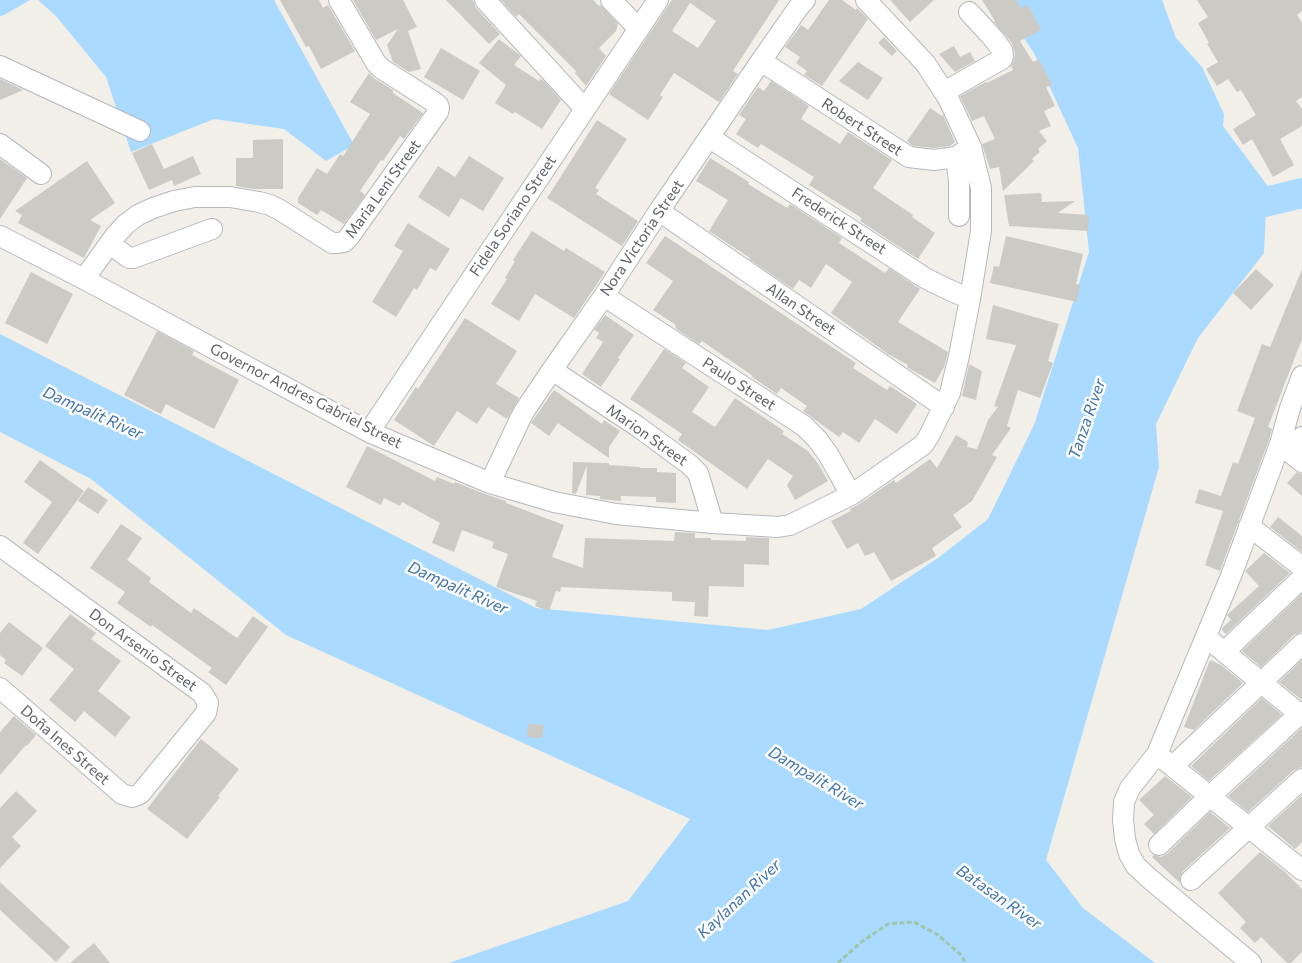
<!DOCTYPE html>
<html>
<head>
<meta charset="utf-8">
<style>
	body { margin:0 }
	canvas { display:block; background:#f1efe8 }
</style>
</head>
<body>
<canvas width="1302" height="963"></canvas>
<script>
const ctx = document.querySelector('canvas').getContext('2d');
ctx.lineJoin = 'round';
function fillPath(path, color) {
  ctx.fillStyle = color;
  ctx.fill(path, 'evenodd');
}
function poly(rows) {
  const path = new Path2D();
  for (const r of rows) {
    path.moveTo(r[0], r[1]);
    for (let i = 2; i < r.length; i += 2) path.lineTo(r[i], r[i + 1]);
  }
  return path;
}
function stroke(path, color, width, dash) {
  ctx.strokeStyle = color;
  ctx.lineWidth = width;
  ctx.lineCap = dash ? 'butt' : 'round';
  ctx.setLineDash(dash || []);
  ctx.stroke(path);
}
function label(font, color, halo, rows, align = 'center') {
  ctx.font = font + ' Commissioner,sans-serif';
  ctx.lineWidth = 5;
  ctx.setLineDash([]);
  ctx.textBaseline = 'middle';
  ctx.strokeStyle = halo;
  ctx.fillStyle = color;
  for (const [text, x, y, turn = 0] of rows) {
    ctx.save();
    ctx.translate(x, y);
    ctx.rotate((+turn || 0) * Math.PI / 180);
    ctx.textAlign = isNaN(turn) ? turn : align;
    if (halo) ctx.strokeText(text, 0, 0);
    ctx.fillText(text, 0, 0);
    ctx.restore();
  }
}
fillPath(poly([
	[0,0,30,0,4,15,0,16],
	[38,0,274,0,354,145,326,161,284,129,214,119,131,152,106,77,56,16],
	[998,0,1162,0,1176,38,1202,67,1224,114,1223,126,1267,185,1264,253,1198,338,1156,424,1159,467,1046,860,1083,908,1155,963,449,963,628,901,690,819,286,635,91,479,0,432,0,334,536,608,768,630,861,609,938,558,988,519,1034,425,1089,252,1078,148,1034,53]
]), '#aadaff');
stroke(poly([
	[1265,202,1302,193]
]), '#aadaff', 30);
fillPath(poly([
	[280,0,319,0,323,8,328,5,355,51,321,69,309,46,306,47],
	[353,0,403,0,417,27,408,31,421,69,409,72,393,62,387,45,398,29,376,40],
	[446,0,473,0,476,8,500,34,489,44],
	[501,0,593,0,599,6,601,5,618,24,616,31,599,48,606,56,586,86,575,73,576,71,519,14,516,17],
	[672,0,779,0,733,71,738,74,719,102,674,73,660,95,663,97,648,120,609,94],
	[690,3,716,21,698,48,672,31],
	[829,0,842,0,856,10,857,8,868,19,822,86,804,75,807,71,796,63,800,57,785,47,801,25,808,30],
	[890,0,934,0,910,22],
	[982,0,1016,0,1021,8,1028,5,1041,30,1020,41,1033,62,1039,59,1052,85,1046,87,1055,106,1044,111,1051,126,1039,131,1047,141,1038,149,1040,152,1032,159,1034,161,1003,191,999,167,990,169,982,144,995,139,984,116,972,121,960,96,986,82,987,83,1013,70,1011,66,1014,60,1015,54,1012,43,994,22,995,21],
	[1197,0,1302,0,1302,11,1297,15,1302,23,1302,97,1296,101,1302,109,1302,126,1280,139,1294,165,1273,177,1252,139,1243,145,1233,129,1256,115,1241,90,1237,92,1228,79,1217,86,1206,69,1218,62,1207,44,1209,43,1198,23,1208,17],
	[884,37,897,51,892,56,878,43],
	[499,39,521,56,514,65,539,81,540,79,544,81,561,100,542,129,515,112,513,114,495,103,506,85,479,63],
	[954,46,960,57,970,52,975,61,955,72,939,54],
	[441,48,480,71,463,100,424,77],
	[858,62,883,78,868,100,839,81],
	[369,73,375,79,393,90,393,93,423,113,404,139,400,136,383,161,381,160,360,191,365,195,344,224,321,210,317,215,298,203,298,198,317,168,327,174,340,154,343,156,370,114,350,102],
	[0,79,23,90,0,100],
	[771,81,809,106,801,119,840,144,848,132,892,160,873,188,913,215,912,217,935,233,918,259,860,221,862,218,809,185,814,177,761,144,758,148,736,134,746,119,739,115,758,87,764,91],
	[930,108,942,116,943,115,955,142,950,146,934,148,913,146,907,141],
	[597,120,627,139,595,188,599,190,596,194,638,221,622,246,547,198],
	[283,139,283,189,254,189,236,186,236,158,253,158,253,140],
	[152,144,164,169,193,156,201,174,174,186,172,180,149,190,132,153],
	[469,156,504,178,483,211,461,198,449,217,418,197,438,166,455,177],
	[710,158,749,182,748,184,787,208,790,204,842,238,839,243,885,273,889,268,920,289,898,322,948,352,944,367,935,383,910,369,907,367,908,365,888,354,831,313,852,282,826,264,811,288,799,280,793,289,749,259,750,258,709,231,728,200,696,181],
	[0,159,27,178,0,219],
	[87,161,115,203,90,220,101,226,84,258,18,223,22,215,15,211],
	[1041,193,1042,202,1075,201,1058,213,1089,215,1088,231,1009,226,1004,195],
	[408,223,450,249,436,271,430,268,417,290,414,288,396,317,372,302,403,251,394,246],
	[532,231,564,251,566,248,605,272,574,318,535,294,519,321,491,304,507,279,505,278,515,261,513,260],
	[665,236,856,363,853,368,887,390,890,386,917,404,897,434,875,419,859,443,843,432,839,437,803,411,807,406,781,388,777,394,752,377,753,376,702,341,699,344,678,330,675,327,676,325,653,310,673,281,646,263],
	[1006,236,1083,254,1076,284,1080,285,1077,302,990,283,994,266,999,267],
	[1256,269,1274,285,1251,310,1233,293],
	[1302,269,1302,339,1268,427,1272,429,1269,440,1220,571,1205,565,1223,511,1195,503,1199,489,1221,496,1233,462,1238,464,1255,418,1237,411,1262,344,1270,347],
	[31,272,73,294,47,344,5,323],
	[993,305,1059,324,1048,361,1053,363,1040,398,1018,390,1007,426,1011,428,992,455,997,457,972,501,953,515,962,527,932,548,936,556,891,581,874,552,865,556,858,543,847,549,831,521,851,511,850,509,858,505,894,480,896,483,930,459,937,468,956,435,968,442,967,447,977,449,988,420,998,407,994,406,1016,345,986,339],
	[605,315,634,335,618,358,620,359,601,387,582,374,603,342,596,338,599,333,594,330],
	[465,318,517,351,496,384,519,398,507,419,488,407,477,424,457,411,434,446,394,420,416,387,418,389],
	[157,331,194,351,192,355,239,380,214,429,166,404,161,414,124,395],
	[664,349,686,363,682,368,709,387,692,412,715,427,735,398,784,431,782,434,808,451,819,465,828,481,795,500,787,485,793,476,768,459,747,489,678,440,682,434,630,399],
	[969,364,982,371,976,400,962,396],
	[554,390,602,424,604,420,620,431,609,447,609,458,558,423,549,436,531,423],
	[367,446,435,481,437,477,454,484,455,482,485,494,506,501,506,503,564,525,552,557,583,568,585,538,674,541,675,532,695,533,695,538,711,538,711,540,746,541,746,537,769,538,769,565,744,564,744,587,709,586,708,617,694,616,695,602,672,601,672,592,561,587,560,592,556,591,549,611,535,606,537,601,496,587,508,554,492,548,494,542,462,530,454,552,432,543,440,523,402,502,400,506,384,498,381,505,346,487],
	[40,460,84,491,38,554,23,543,52,502,24,482],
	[573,462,609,463,609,465,640,467,640,468,657,468,657,472,676,473,676,503,656,502,656,497,621,496,621,501,600,499,600,496,586,495,587,465,576,494,572,493],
	[1297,472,1302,474,1302,496,1287,483],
	[88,487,108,500,98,514,78,501],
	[1278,517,1302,536,1302,552,1270,527],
	[121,524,142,538,127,560,151,578,149,582,191,613,194,608,237,638,253,616,268,627,226,685,208,672,212,668,152,625,151,627,117,603,125,592,90,568],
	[1264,553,1290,573,1226,634,1222,630,1223,627,1231,620,1227,615,1259,586,1245,571],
	[1302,594,1302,632,1299,633,1294,635,1261,667,1242,651],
	[70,614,96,633,91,639,121,661,98,691,131,717,115,737,84,711,75,722,49,700,74,669,45,646],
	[9,622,43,648,22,676,4,663,6,660,0,655,0,633],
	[1210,660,1221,665,1243,683,1194,730,1184,727],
	[1302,660,1302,700,1279,682],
	[1262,698,1282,715,1209,781,1191,766],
	[14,716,36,735,27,746,26,745,0,775,0,732],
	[528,724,544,725,542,738,527,737],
	[1302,728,1302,767,1294,770,1248,812,1228,796],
	[201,739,239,769,218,796,220,797,187,839,147,809],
	[1165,776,1192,797,1154,834,1144,824,1154,815,1139,800],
	[16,791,37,811,12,837,21,846,0,868,0,808],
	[1302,795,1302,842,1295,849,1268,826],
	[1210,812,1230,828,1183,871,1180,877,1180,883,1152,857,1154,855,1161,857,1167,854],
	[1260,852,1285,872,1302,889,1302,952,1291,963,1287,963,1261,937,1255,943,1240,928,1246,922,1218,893],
	[0,882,70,947,56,962,0,910],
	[94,943,110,963,70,963]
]), '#cccac5');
const minor = poly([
	[485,0,585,109],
	[611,0,639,29],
	[761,61,909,157,934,160,956,157,971,147],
	[0,66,140,131],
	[944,92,1002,59,1003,56,1002,50,993,38,969,12],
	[710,138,925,278,945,288,970,299],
	[0,144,41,174],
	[956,157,959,181,959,216],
	[659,211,944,407],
	[0,236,84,279,369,432,490,483,554,502,616,514,713,523,778,527,790,525,851,495,923,445,929,436,950,393,959,356,970,299,981,231,981,188,971,147,948,98,925,63,866,0],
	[110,244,129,258,133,258,212,229],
	[84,279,115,236,126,224,138,215,153,208,174,201,195,197,230,197,259,202,270,205,280,210,332,243,338,243,344,242,349,237,438,112,439,108,438,105,434,102,382,69,376,63,339,0],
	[604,296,804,426,817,439,828,454,851,495],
	[552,370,637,426,690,465,698,473,713,523],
	[369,432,658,0],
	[1280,444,1302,462],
	[1288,451,1302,437],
	[490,483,523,413,552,370,604,296,659,211,761,61,798,8,805,0],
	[1249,526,1302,567],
	[0,546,202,693,208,703,206,713,140,794,132,797,122,794,0,688],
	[1206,637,1302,716],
	[1224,652,1302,578],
	[1157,754,1302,870],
	[1173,766,1302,644],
	[1159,845,1210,796,1302,712],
	[1191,880,1302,779],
	[1251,963,1150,879,1136,866,1129,854,1125,839,1123,820,1124,802,1130,788,1157,754,1231,576,1280,444,1290,408,1302,376]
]);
stroke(minor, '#b5b8bc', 22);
stroke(poly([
	[838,963,860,943,888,924,914,922,938,935,960,954,966,963]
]), '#9cc7a9', 3, [5, 2.5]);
stroke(minor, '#fff', 20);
label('15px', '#5f6368', '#fff', [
	["Robert Street",862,127,33],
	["Maria Leni Street",383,189,-54],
	["Fidela Soriano Street",513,216,-56],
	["Frederick Street",839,221,33],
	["Nora Victoria Street",642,238,-56],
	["Allan Street",801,309,34],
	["Paulo Street",739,384,33],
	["Governor Andres Gabriel Street",306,396,27],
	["Marion Street",647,435,35],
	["Don Arsenio Street",143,650,36],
	["Doña Ines Street",65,745,41]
]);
label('italic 16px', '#4174aa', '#fff', [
	["Dampalit River",93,413,24],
	["Tanza River",1087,419,-71],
	["Dampalit River",458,588,24],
	["Dampalit River",816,778,31],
	["Batasan River",999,897,35],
	["Kaylanan River",739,899,-43]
]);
</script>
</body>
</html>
